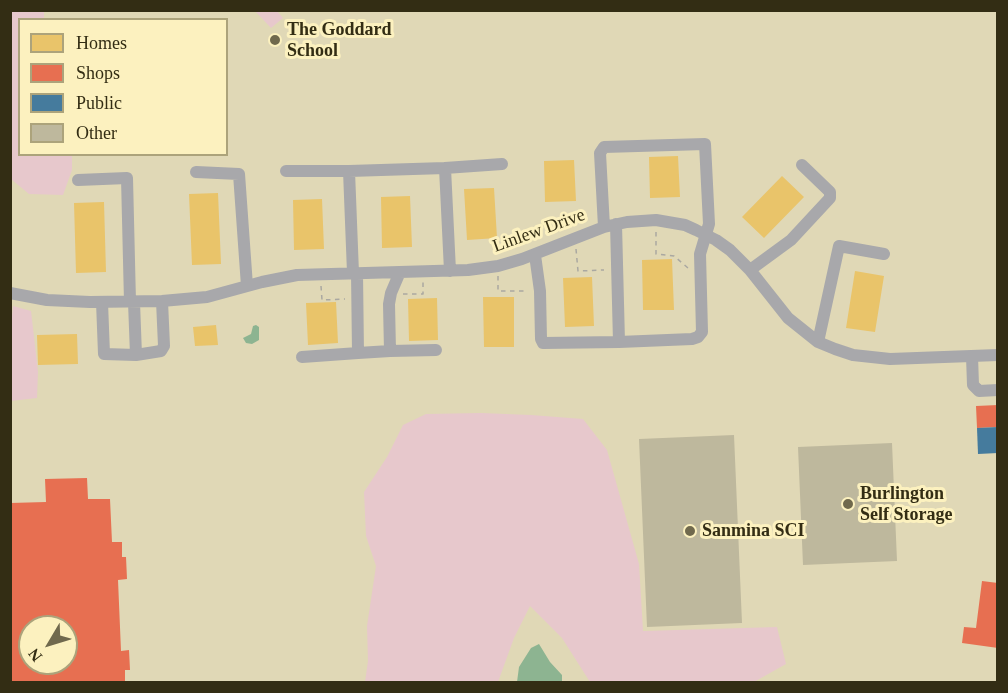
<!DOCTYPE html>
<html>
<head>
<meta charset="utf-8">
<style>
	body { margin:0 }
	#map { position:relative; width:1008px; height:693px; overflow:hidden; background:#e0d8b6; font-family:Georgia,serif }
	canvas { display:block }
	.frame { position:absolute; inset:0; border:12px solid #332d14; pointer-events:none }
	.legend { position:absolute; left:18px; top:18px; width:210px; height:138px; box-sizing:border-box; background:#fcf1bf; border:2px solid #aca37b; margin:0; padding:8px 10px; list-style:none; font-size:18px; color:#332d14 }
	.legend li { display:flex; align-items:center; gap:12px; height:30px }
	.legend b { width:30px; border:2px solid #aca37b }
	.north { position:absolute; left:18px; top:615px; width:60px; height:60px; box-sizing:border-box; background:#fcf1bf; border:2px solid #aca37b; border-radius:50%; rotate:232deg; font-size:16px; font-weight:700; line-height:24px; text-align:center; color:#332d14 }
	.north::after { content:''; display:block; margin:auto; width:21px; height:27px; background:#70694d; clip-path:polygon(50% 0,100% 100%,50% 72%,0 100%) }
</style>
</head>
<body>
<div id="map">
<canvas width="1008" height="693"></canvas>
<div class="frame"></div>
<ul class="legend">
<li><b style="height:16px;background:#e9c46a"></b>Homes</li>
<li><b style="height:16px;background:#e76f51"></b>Shops</li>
<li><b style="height:16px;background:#457b9d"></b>Public</li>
<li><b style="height:16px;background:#beb89d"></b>Other</li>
</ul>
<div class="north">N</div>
</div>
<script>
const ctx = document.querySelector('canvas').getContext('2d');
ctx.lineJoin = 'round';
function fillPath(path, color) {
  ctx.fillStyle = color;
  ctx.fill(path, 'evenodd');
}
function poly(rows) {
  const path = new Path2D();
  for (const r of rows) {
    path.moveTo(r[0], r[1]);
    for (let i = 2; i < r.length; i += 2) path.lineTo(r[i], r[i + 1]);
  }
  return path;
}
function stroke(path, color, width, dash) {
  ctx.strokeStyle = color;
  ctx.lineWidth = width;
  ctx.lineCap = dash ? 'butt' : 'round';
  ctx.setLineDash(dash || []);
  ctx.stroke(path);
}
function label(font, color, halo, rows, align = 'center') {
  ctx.font = font + ' Georgia,serif';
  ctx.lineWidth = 6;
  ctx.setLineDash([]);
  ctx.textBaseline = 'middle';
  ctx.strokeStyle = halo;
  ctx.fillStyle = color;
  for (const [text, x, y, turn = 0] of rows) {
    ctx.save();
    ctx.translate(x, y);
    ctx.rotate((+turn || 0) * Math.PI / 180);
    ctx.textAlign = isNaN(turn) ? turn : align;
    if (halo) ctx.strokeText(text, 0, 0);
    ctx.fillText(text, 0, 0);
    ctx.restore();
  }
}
fillPath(poly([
	[10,11,44,11,44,19,20,20,20,154,72,155,72,170,63,195,29,194,11,179],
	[255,11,277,11,283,18,271,28],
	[13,306,31,311,38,372,37,398,11,401,10,336],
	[481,413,531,415,583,419,607,450,639,564,643,631,777,627,786,664,754,682,590,682,562,638,530,606,514,638,498,682,365,682,368,661,367,626,376,566,366,536,364,492,387,457,403,425,426,414]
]), '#e7c8cc');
fillPath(poly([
	[256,325,259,327,259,340,252,344,246,343,243,338,251,334,253,326],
	[539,644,550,662,562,675,562,682,517,682,519,667,531,648]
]), '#8db491');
fillPath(poly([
	[678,156,680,197,650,198,649,157],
	[574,160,576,201,545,202,544,161],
	[782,176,804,197,764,238,742,217],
	[494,188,497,238,467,240,464,189],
	[218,193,221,264,192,265,189,194],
	[410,196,412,247,382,248,381,197],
	[322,199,324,249,294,250,293,200],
	[104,202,106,272,76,273,74,203],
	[672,259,674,310,643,310,642,260],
	[855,271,884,276,875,332,846,328],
	[592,277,594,326,565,327,563,278],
	[483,297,514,297,514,347,484,347],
	[437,298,438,340,409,341,408,299],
	[336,302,338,343,308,345,306,303],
	[216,325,218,345,195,346,193,327],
	[77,334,78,364,38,365,37,335]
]), '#e9c46a');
fillPath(poly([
	[998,405,998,427,977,428,976,406],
	[87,478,88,499,110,499,112,542,122,542,122,557,126,557,127,579,118,580,121,651,129,650,130,670,125,670,125,682,10,682,10,503,46,502,45,479],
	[30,627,66,627,66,663,30,663],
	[982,581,998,583,998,648,962,643,964,627,976,628]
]), '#e76f51');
fillPath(poly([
	[998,427,998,453,978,454,977,428]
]), '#457b9d');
fillPath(poly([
	[734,435,742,623,647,627,639,439],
	[892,443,897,561,803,565,798,447]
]), '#beb89d');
stroke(poly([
	[656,232,656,254,674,256,688,268],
	[576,249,578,271,604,270],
	[498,276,498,291,527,291],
	[321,286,322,300,345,299],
	[403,294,423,294,423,282]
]), '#aaa8a1', 1.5, [4.5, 4.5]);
stroke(poly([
	[445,168,502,164],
	[286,171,349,171],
	[196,172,239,174,247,286],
	[78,180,127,178,130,302],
	[604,227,600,153,604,147,705,144,709,224,700,254,702,332,698,337,692,339,619,342,616,224],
	[535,255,540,291,541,339,543,343,619,342],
	[750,270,791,240,830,198,830,192,802,165],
	[353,273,349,171,445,168,450,271],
	[357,273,358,353,390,351,389,304,391,293,400,272],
	[10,293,47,300,90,302,162,301,207,297,262,282,297,275,468,270,498,266,522,259,604,227,627,222,656,220,685,225,696,230,716,240,730,250,750,270,788,318,818,342,835,349,853,355,890,359,998,355],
	[102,302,104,354,136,355,161,351,164,346,162,301],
	[134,302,136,355],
	[818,342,839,246,884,254],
	[390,351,436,350],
	[972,356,973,385,979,391,998,390],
	[302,357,358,353]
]), '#a8a8ab', 12);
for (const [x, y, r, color] of [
	[275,40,6,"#70694d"],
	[848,504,6,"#70694d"],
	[690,531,6,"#70694d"]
]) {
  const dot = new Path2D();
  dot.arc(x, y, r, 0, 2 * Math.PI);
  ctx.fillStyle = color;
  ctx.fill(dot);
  stroke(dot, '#fcf1bf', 2);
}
label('bold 18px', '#332d14', '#fcf1bf', [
	["The Goddard",287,30],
	["School",287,51],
	["Burlington",860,494],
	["Self Storage",860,515],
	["Sanmina SCI",702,531]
], 'left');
label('18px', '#332d14', '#fcf1bf', [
	["Linlew Drive",539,231,-20]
]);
</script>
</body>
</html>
